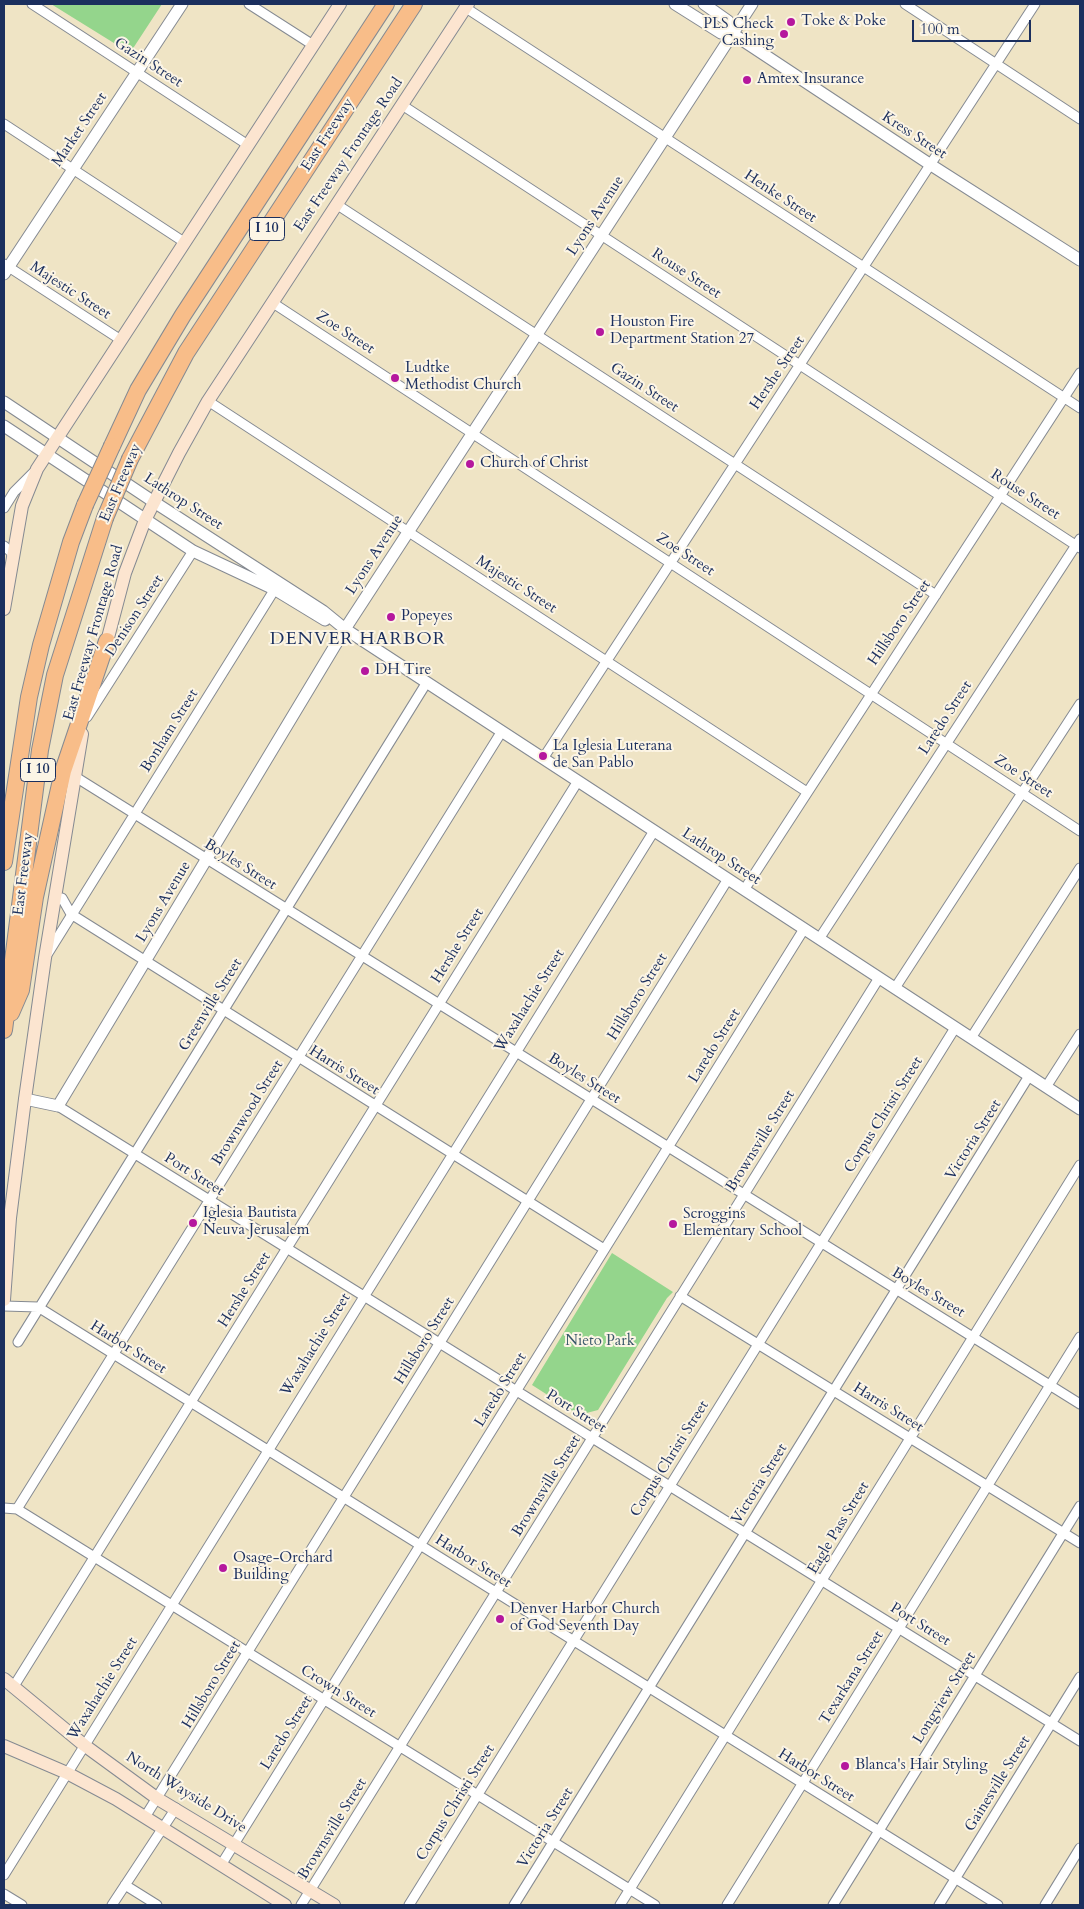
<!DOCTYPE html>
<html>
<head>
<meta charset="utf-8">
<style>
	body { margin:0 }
	#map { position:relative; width:1084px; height:1909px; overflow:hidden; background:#efe4c5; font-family:Cardo,serif }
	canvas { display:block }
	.frame { position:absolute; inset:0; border:5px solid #1b2f5e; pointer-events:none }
	.scale { position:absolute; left:912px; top:20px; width:119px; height:22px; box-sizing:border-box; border:2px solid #1b2f5e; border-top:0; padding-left:6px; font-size:15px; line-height:18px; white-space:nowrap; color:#1b2f5e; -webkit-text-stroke:4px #fcf5e5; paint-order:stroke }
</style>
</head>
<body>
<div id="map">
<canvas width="1084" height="1909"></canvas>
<div class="frame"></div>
<div class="scale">100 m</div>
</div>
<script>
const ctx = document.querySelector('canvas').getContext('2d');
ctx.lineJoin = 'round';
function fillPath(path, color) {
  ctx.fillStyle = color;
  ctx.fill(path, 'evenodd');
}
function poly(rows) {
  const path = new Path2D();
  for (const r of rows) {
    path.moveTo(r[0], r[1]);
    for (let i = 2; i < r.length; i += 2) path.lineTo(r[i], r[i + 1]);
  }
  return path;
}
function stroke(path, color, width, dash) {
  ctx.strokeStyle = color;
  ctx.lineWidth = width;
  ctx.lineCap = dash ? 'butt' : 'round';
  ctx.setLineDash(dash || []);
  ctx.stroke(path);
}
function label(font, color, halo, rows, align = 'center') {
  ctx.font = font + ' Cardo,serif';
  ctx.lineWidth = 4;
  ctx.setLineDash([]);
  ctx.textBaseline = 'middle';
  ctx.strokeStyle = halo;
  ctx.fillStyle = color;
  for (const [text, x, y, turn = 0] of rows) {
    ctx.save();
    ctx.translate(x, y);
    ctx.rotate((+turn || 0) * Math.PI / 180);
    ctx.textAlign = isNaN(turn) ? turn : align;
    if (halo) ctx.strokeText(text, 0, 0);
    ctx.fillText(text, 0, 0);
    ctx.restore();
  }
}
fillPath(poly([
	[51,4,162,4,130,53],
	[612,1253,673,1292,667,1298,598,1410,579,1415,532,1385]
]), '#94d58c');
const minor = poly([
	[32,4,248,145],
	[249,4,313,45],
	[905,4,1080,119],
	[466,8,1080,408],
	[402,105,1080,548],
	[4,124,184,242],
	[336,204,936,595],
	[4,264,121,340],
	[273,303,1080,831],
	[208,401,807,792],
	[4,508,14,492,33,473],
	[4,546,11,552,13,559],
	[87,717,193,551],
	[544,757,1035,4],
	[74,776,1080,1404],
	[744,890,1080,373],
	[62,898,71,914,604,1249],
	[819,939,1080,539],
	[48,953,278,584],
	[895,988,1080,704],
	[971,1038,1080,868],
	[1046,1087,1080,1034],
	[58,1106,1080,1741],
	[680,1296,1080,1543],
	[4,1306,38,1307,998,1905],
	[18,1342,427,682],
	[4,1508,17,1509,655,1905],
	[17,1509,502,731],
	[14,1686,578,781],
	[145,1817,728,879],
	[221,1865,804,929],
	[4,1875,654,831],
	[125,1885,157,1905],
	[4,1894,22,1905],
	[112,1905,176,1808],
	[301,1905,879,978],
	[409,1905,955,1028],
	[514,1905,1029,1076],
	[620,1905,1080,1165],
	[727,1905,1080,1337],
	[833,1905,1080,1506],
	[939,1905,1080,1677],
	[1045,1905,1080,1848]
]);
const tertiary = poly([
	[675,4,721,33,733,34,931,165,1080,260],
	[704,4,728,21,733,34],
	[4,274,182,4],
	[4,402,154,502,323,611,345,629,1080,1109],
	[4,426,193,551,274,589,325,620],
	[25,1099,58,1106,345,629,752,4]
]);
const secondary = poly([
	[4,609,22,506,37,469,340,4],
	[105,649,125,573,145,520,179,453,208,401,468,4],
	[4,1300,10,1218,25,1099,45,958,82,734],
	[4,1679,84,1745,158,1799,334,1905],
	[4,1746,67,1773,116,1799,285,1905]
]);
const motorway = poly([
	[112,446,138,390,183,315,386,4],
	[130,459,186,353,414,4],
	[4,862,29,697,41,645,71,542,85,505],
	[11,1013,21,990,35,897,63,771,107,641],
	[4,1030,40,750,55,675,105,518]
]);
stroke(minor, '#858a92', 11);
stroke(tertiary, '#858a92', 13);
stroke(secondary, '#858a92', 14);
stroke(motorway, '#858a92', 18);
stroke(minor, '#fff', 9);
stroke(tertiary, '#fff', 11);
stroke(secondary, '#fce5d0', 12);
stroke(motorway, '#f8bd89', 16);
const motorwayBridge = poly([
	[85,505,112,446],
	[105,518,130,459]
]);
stroke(motorwayBridge, '#858a92', 18, []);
stroke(motorwayBridge, '#f8bd89', 16);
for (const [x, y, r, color] of [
	[791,22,5,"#b5179e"],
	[784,34,5,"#b5179e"],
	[747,80,5,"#b5179e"],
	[600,332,5,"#b5179e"],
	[395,378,5,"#b5179e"],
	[470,464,5,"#b5179e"],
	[391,617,5,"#b5179e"],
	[365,671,5,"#b5179e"],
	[543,756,5,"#b5179e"],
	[193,1223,5,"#b5179e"],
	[673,1224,5,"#b5179e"],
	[223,1568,5,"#b5179e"],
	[500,1619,5,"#b5179e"],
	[845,1766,5,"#b5179e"]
]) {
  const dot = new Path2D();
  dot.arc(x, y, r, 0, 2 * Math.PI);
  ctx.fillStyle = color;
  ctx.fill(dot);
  stroke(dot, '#fcf5e5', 2);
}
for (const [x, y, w] of [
	[267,229,35],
	[38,770,35]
]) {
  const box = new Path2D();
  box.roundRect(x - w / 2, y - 11.5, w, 23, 4);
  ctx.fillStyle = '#fcf5e5';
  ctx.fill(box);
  stroke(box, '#1b2f5e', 1);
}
label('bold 14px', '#1b2f5e', null, [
	["I 10",267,229],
	["I 10",38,770]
]);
label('15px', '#1b2f5e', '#fcf5e5', [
	["Toke & Poke",801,22],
	["PLS Check",774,25,"right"],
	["Cashing",774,42,"right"],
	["Amtex Insurance",757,80],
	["Houston Fire",610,323],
	["Department Station 27",610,340],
	["Ludtke",405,369],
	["Methodist Church",405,386],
	["Church of Christ",480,464],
	["Popeyes",401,617],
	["DH Tire",375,671],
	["La Iglesia Luterana",553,747],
	["de San Pablo",553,764],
	["Iglesia Bautista",203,1214],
	["Neuva Jerusalem",203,1231],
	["Scroggins",683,1215],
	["Elementary School",683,1232],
	["Osage-Orchard",233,1559],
	["Building",233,1576],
	["Denver Harbor Church",510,1610],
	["of God Seventh Day",510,1627],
	["Blanca's Hair Styling",855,1766]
], 'left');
label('15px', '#1b2f5e', '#fcf5e5', [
	["Gazin Street",148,63,33],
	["Market Street",80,130,-56],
	["East Freeway",328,135,-57],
	["Kress Street",914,136,33],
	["East Freeway Frontage Road",349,155,-56],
	["Henke Street",780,197,33],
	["Lyons Avenue",596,216,-57],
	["Rouse Street",686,274,33],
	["Majestic Street",70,291,33],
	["Zoe Street",345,333,33],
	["Hershe Street",778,373,-56],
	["Gazin Street",644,388,33],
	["East Freeway",121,483,-67],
	["Rouse Street",1025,495,33],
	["Lathrop Street",183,502,33],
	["Lyons Avenue",375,555,-57],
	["Zoe Street",685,555,33],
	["Majestic Street",516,585,33],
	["Denison Street",135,616,-57],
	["Hillsboro Street",900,623,-56],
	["East Freeway Frontage Road",94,633,-74],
	["Laredo Street",946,718,-57],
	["Bonham Street",170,731,-58],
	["Zoe Street",1023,777,33],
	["Lathrop Street",721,857,33],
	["Boyles Street",240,865,32],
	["East Freeway",24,874,-83],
	["Lyons Avenue",164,902,-59],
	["Hershe Street",458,946,-58],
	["Hillsboro Street",638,997,-58],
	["Waxahachie Street",530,1001,-58],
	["Greenville Street",211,1005,-58],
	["Laredo Street",715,1046,-58],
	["Harris Street",344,1071,32],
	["Boyles Street",584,1079,32],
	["Brownwood Street",248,1113,-58],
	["Corpus Christi Street",884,1115,-58],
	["Victoria Street",974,1140,-58],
	["Brownsville Street",761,1141,-58],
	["Port Street",194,1175,32],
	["Hershe Street",245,1290,-58],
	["Boyles Street",928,1293,31],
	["Hillsboro Street",425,1341,-58],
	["Waxahachie Street",316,1345,-58],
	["Harbor Street",128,1348,32],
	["Laredo Street",501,1390,-58],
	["Harris Street",888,1408,32],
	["Port Street",576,1412,32],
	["Corpus Christi Street",670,1459,-58],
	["Victoria Street",760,1484,-58],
	["Brownsville Street",547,1486,-58],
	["Eagle Pass Street",839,1528,-59],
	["Harbor Street",473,1562,32],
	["Port Street",920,1625,32],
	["Texarkana Street",852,1678,-58],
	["Hillsboro Street",212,1685,-59],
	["Waxahachie Street",103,1689,-58],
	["Crown Street",338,1692,32],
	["Longview Street",945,1698,-58],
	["Laredo Street",287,1733,-58],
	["Harbor Street",816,1776,32],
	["Gainesville Street",998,1784,-58],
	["North Wayside Drive",186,1793,32],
	["Corpus Christi Street",456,1803,-58],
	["Victoria Street",546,1828,-58],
	["Brownsville Street",333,1829,-58]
]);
label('15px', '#39586a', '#fcf5e5', [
	["Nieto Park",600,1342]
]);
ctx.letterSpacing = '1px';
label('18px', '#1b2f5e', '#fcf5e5', [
	["DENVER HARBOR",358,640]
]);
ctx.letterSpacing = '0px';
</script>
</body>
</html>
